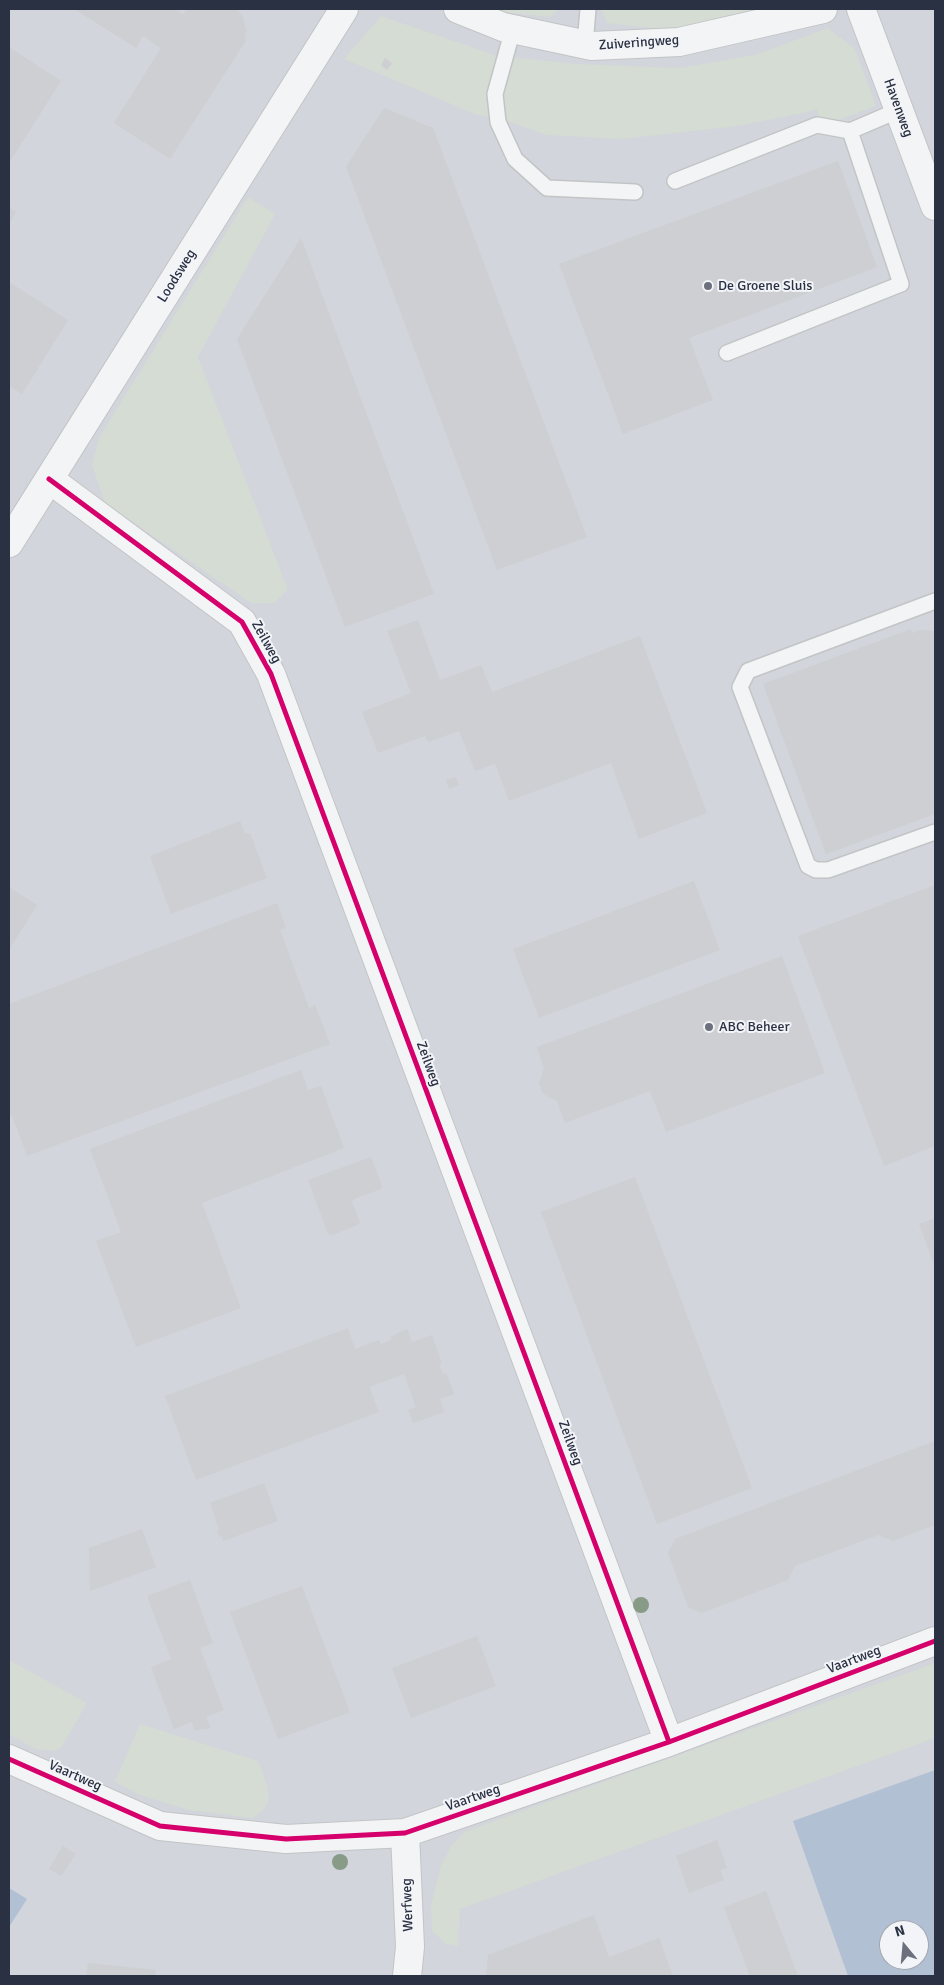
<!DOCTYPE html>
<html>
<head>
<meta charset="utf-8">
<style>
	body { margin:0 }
	#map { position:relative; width:944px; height:1985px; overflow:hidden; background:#e4e6e8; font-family:Signika,sans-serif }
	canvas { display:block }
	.frame { position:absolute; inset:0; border:10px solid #2a3142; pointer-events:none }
	.north { position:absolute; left:879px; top:1920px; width:50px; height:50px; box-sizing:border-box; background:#f2f4f8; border:1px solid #a2a6af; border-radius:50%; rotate:343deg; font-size:14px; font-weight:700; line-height:20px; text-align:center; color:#2a3142 }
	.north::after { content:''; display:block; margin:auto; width:18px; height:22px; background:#6b707c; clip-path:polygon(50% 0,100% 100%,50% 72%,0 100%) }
</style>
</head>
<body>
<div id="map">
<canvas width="944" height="1985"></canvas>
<div class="frame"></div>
<div class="north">N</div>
</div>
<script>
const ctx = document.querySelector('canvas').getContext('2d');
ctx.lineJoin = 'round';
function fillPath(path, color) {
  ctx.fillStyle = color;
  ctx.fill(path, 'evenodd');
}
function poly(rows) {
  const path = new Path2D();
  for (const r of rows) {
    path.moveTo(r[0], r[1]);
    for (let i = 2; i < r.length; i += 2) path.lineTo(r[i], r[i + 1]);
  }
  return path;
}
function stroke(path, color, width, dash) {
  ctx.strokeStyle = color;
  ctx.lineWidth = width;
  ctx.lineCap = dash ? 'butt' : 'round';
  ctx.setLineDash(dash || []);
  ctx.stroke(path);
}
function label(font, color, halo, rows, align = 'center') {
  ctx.font = font + ' Signika,sans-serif';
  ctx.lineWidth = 4;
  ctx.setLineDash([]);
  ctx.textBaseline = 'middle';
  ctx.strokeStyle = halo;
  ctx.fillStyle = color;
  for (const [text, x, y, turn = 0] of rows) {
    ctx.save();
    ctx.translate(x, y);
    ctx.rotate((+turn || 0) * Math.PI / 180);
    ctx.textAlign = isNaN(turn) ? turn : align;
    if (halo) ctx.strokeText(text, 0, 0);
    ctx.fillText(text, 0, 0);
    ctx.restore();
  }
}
fillPath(poly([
	[9,9,935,9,935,1781,860,1976,9,1976]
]), '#d2d5db');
fillPath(poly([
	[492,9,559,9,550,17,504,12],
	[601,9,758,9,676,31,607,23],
	[381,16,498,56,578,64,679,68,755,55,828,28,855,49,876,106,822,126,817,110,738,126,622,139,547,135,507,121,475,114,344,59],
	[248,197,275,214,198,357,288,590,274,603,251,603,105,503,92,465,100,436],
	[9,1660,87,1703,61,1748,55,1751,35,1749,9,1734],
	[935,1663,935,1738,460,1909,458,1946,446,1944,432,1931,431,1905,441,1865,452,1845,464,1832],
	[140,1724,258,1761,267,1785,269,1799,265,1809,253,1818,189,1810,140,1795,115,1782]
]), '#d4dcd4');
fillPath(poly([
	[935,1770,935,1976,848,1976,793,1821],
	[889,1930,919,1930,919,1960,889,1960],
	[9,1888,27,1899,9,1927]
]), '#b2c0d3');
fillPath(poly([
	[74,9,174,9,183,14,187,9,237,9,242,15,246,30,245,42,170,159,114,123,161,48,143,36,136,48],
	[9,47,61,81,9,163],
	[385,58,392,63,387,70,381,65],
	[384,108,433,128,587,537,497,570,346,167],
	[838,161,877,267,689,338,713,400,623,434,559,264],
	[9,207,16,212,9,224],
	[301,238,434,594,345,627,237,339],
	[9,282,68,320,22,394,9,386],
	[418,620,440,680,481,665,492,692,640,636,707,813,639,839,611,763,509,801,495,764,475,771,459,731,428,742,425,736,378,753,362,712,411,693,387,631],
	[911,629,912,633,920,630,935,631,935,814,826,854,763,684],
	[456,777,459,785,449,789,446,780],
	[240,821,245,834,250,833,267,878,171,914,150,856],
	[694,881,720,950,539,1018,513,949],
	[935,885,935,1146,884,1166,798,936],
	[9,887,37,905,9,950],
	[277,903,286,928,280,930,309,1008,315,1005,330,1044,27,1156,12,1116,9,1114,9,1004],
	[782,956,825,1073,666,1132,650,1091,565,1123,557,1101,543,1094,539,1083,544,1069,537,1047],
	[301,1070,308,1090,321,1086,344,1148,202,1203,241,1308,136,1347,96,1241,121,1232,90,1149],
	[371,1157,382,1186,381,1189,354,1199,352,1202,360,1222,358,1225,332,1235,328,1234,308,1180],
	[635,1177,752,1488,657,1524,541,1212],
	[935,1218,935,1267,919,1224],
	[348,1328,355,1349,379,1340,381,1344,391,1340,390,1337,407,1329,412,1342,432,1335,442,1363,439,1364,443,1374,446,1373,454,1394,440,1399,444,1412,413,1423,408,1410,416,1407,404,1374,369,1387,379,1412,196,1480,165,1396],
	[935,1441,935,1525,893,1541,878,1535,795,1566,788,1580,702,1613,688,1607,668,1553,675,1539],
	[264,1483,278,1521,223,1541,222,1536,219,1537,217,1530,219,1529,210,1503],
	[142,1529,156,1567,90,1591,89,1548],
	[190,1580,213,1643,200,1648,224,1710,206,1717,211,1728,194,1730,192,1722,174,1729,151,1667,171,1659,147,1596],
	[302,1586,350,1712,278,1739,230,1612],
	[477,1636,496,1686,411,1718,392,1668],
	[717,1840,727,1868,720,1870,724,1880,689,1893,676,1856],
	[63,1846,76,1854,61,1876,49,1869],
	[766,1891,798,1976,750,1976,724,1907],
	[594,1915,609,1957,659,1938,673,1976,486,1976,488,1955],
	[88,1963,156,1970,155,1976,86,1976]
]), '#cecfd2');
const service = poly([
	[513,29,495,94,498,122,515,159,547,188,635,192],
	[585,45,588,9],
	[675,181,817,125,850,131,899,110],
	[727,353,901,284,850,131],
	[935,601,748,671,740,687,808,866,816,870,828,870,935,832]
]);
const minor = poly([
	[458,9,503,27,592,46,679,42,823,9],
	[861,9,935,206],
	[49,479,242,622,271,674,669,1742],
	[9,543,344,9],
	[9,1759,160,1826,286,1839,405,1833,669,1742,935,1641],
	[405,1833,410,1947,407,1976]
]);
stroke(service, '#c2c4c6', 18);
stroke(minor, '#c2c4c6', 30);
stroke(service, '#f3f4f5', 15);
stroke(minor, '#f3f4f5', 28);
stroke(poly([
	[49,479,242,622,271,674,669,1742],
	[9,1759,160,1826,286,1839,405,1833,669,1742,935,1641]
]), '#d6006c', 5);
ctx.fillStyle = '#889b87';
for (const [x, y] of [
	[641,1605],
	[340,1862]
]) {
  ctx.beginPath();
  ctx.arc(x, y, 8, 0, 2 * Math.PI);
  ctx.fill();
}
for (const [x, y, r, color] of [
	[708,286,5,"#6b707c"],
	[709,1027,5,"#6b707c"]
]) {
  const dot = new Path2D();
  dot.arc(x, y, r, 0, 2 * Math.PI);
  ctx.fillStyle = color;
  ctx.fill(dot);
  stroke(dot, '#f2f4f8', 2);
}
label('14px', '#2a3142', '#f2f4f8', [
	["Zuiveringweg",639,43,-4],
	["Havenweg",898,108,70],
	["Loodsweg",177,276,-58],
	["Zeilweg",266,642,61],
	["Zeilweg",428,1064,70],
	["Zeilweg",570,1443,70],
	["Vaartweg",854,1660,-21],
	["Vaartweg",75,1776,24],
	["Vaartweg",473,1798,-19],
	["Werfweg",408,1905,-92]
]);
label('14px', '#2a3142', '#f2f4f8', [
	["De Groene Sluis",718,286],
	["ABC Beheer",719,1027]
], 'left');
</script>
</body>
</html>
